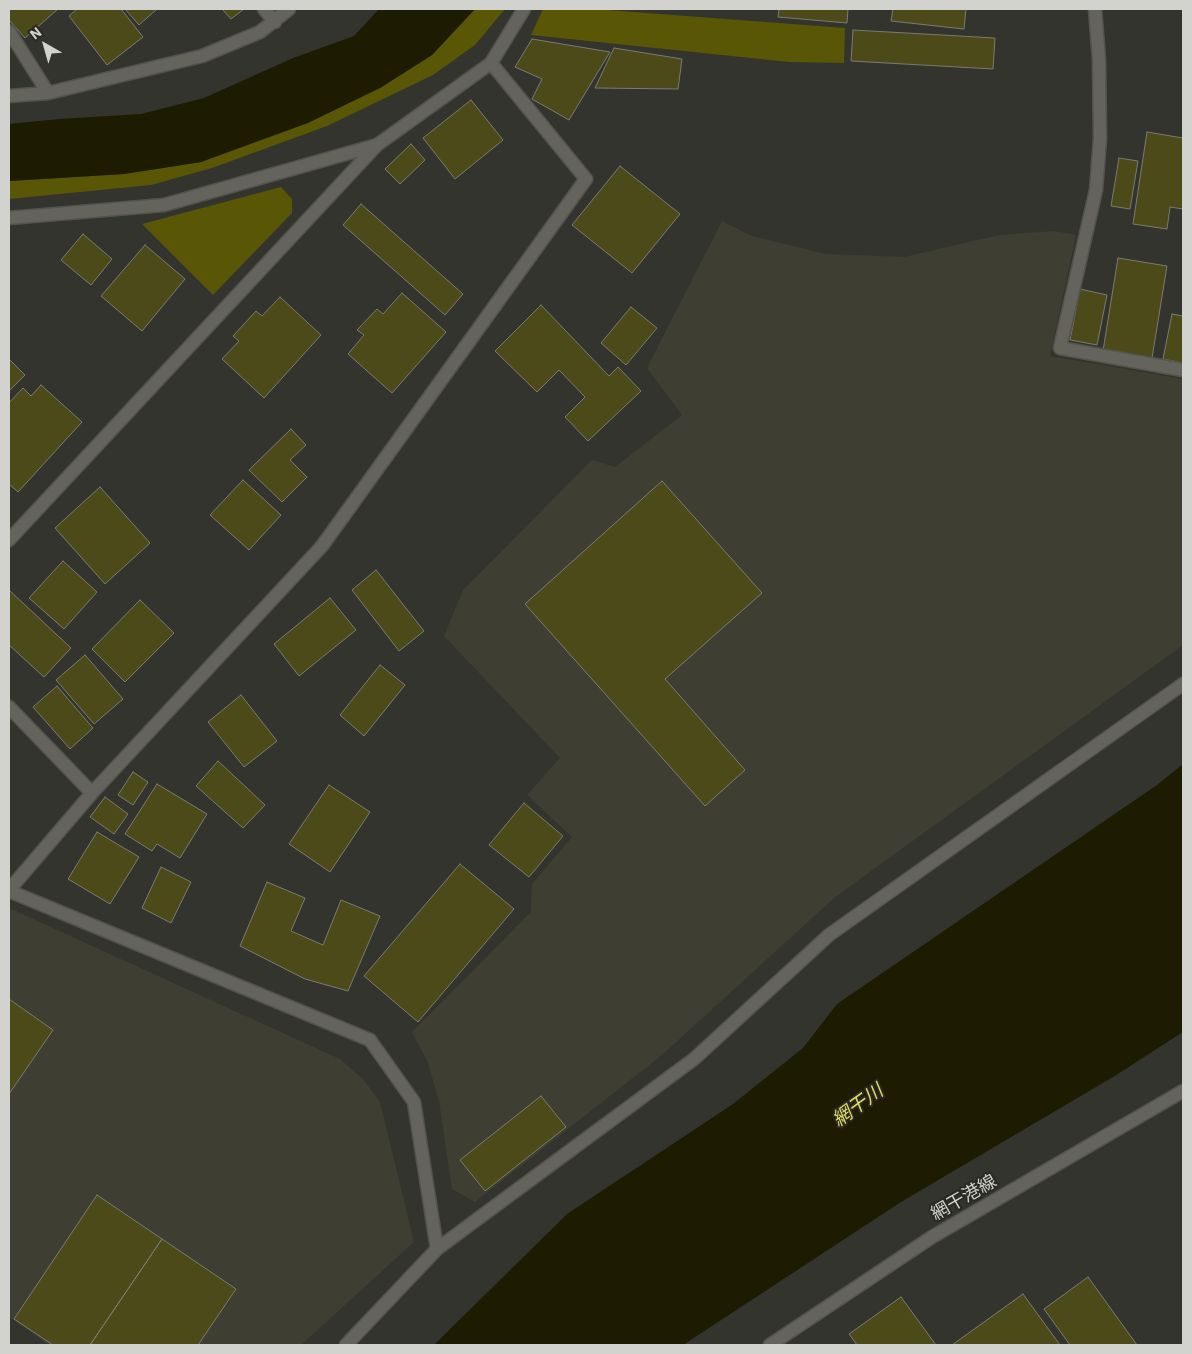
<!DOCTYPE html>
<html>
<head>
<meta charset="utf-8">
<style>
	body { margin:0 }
	#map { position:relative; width:1192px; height:1354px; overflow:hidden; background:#34342e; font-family:"IBM Plex Sans",sans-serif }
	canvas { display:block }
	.frame { position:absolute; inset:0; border:10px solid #d2d2cf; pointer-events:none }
	.north { position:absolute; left:20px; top:20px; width:50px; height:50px; -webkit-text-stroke:4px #2a2a24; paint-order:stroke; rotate:322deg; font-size:14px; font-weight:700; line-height:20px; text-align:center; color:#d2d2cf }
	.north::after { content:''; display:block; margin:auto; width:18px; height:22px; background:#d2d2cf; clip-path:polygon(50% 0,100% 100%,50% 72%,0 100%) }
</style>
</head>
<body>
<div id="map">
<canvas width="1192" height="1354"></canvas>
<div class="frame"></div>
<div class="north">N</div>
</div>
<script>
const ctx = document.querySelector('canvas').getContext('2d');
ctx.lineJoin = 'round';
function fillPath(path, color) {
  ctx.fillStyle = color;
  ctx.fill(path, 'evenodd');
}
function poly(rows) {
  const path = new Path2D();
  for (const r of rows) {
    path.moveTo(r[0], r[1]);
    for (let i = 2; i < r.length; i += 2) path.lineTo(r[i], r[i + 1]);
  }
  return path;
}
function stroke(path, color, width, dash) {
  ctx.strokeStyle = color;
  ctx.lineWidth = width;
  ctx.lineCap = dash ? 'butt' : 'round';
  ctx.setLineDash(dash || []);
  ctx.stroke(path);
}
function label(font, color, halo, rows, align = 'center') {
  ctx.font = font + ' "IBM Plex Sans","Noto Sans JP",sans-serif';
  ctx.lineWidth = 4;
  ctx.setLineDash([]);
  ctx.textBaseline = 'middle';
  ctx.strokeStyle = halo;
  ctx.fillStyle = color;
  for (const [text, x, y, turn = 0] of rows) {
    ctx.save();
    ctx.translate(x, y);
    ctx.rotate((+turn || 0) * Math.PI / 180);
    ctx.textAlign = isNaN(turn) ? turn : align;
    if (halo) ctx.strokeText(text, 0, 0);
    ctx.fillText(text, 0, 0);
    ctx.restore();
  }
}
fillPath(poly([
	[722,221,752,236,826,254,904,257,999,235,1054,231,1076,235,1050,356,1183,379,1183,645,834,898,662,1055,475,1202,452,1189,439,1101,428,1063,412,1032,531,912,532,884,572,837,527,795,560,758,444,636,463,590,592,460,615,467,682,415,647,368],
	[9,908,340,1059,363,1079,380,1102,414,1242,301,1345,49,1345,9,1317]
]), '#3e3e32');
fillPath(poly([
	[475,9,505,9,475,45,433,75,327,126,212,168,151,185,9,199,9,181,124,174,201,162,380,88,432,55],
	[543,9,594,9,845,28,844,63,789,62,531,35],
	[281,187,292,199,292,213,213,295,142,224]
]), '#595606');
fillPath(poly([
	[379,9,475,9,432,55,380,88,308,123,201,162,124,174,9,181,9,124,59,119,141,114,204,98,293,58,354,36],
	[1183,764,1183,1032,1113,1077,901,1202,683,1345,434,1345,567,1214,733,1104,803,1048,837,1004,1157,785]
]), '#1d1b00');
const building = poly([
	[9,9,58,9,25,38,9,20,9,9],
	[77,9,121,9,143,37,107,65,69,16,77,9],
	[125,9,157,9,139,25,125,9],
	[222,9,244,9,231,19,222,9],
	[779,9,848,9,847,23,778,17,779,9],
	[893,9,966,9,964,29,891,21,893,9],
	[853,30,995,38,993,69,851,61,853,30],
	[532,39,610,52,569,120,532,99,542,79,515,67,532,39],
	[614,48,682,59,678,89,595,88,614,48],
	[471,100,503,140,455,179,423,138,471,100],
	[1147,132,1183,138,1183,209,1170,207,1167,229,1133,224,1147,132],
	[411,144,425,160,400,184,385,169,411,144],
	[1119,158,1138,161,1130,209,1111,206,1119,158],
	[620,166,680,214,632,273,572,225,620,166],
	[361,204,463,294,445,315,343,225,361,204],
	[83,234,112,259,91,285,61,260,83,234],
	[145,245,185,279,142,331,101,296,145,245],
	[1118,258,1167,266,1152,358,1103,351,1118,258],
	[1080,289,1107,295,1097,345,1070,340,1080,289],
	[402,293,446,332,392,393,348,354,364,335,357,330,377,309,383,314,402,293],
	[280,297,321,335,264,398,222,359,239,341,233,336,256,311,262,316,280,297],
	[541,305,609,376,618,367,641,391,588,441,565,417,585,397,559,370,537,392,495,351,541,305],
	[631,307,657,328,626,365,601,343,631,307],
	[1172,314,1183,316,1183,363,1163,359,1172,314],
	[9,359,25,375,9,391,9,359],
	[41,385,82,422,18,492,9,484,9,403,23,388,31,396,41,385],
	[291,429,306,445,290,460,307,477,282,502,249,470,291,429],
	[243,480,281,515,249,550,210,515,243,480],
	[662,481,762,593,665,679,745,770,705,806,525,604,662,481],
	[100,487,150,543,105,584,55,528,100,487],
	[63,561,97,592,64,629,29,598,63,561],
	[376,570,424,631,399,651,352,590,376,570],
	[9,590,71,648,44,677,9,645,9,590],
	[330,598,356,630,299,676,274,644,330,598],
	[140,600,174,633,125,682,92,649,140,600],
	[85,655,123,699,94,724,56,680,85,655],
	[380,665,405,685,364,736,340,715,380,665],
	[57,686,93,728,70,749,33,707,57,686],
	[241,695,277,741,244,767,208,722,241,695],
	[218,761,265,805,243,828,196,786,218,761],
	[133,772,148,782,133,805,118,795,133,772],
	[157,784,207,814,180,858,157,844,152,851,125,834,157,784],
	[329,785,370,812,330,872,289,844,329,785],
	[105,797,128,814,114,834,90,817,105,797],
	[524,803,563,836,529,877,489,845,524,803],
	[97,832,139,857,110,904,68,879,97,832],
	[460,864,514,909,418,1022,364,976,460,864],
	[161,867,191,882,171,923,142,908,161,867],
	[267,882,305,898,291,931,323,945,341,900,380,916,348,991,305,979,240,946,267,882],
	[9,999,53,1030,9,1094,9,999],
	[541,1096,566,1127,485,1191,460,1160,541,1096],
	[97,1195,162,1239,90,1345,53,1345,14,1319,97,1195],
	[162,1239,236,1289,198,1345,90,1345,162,1239],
	[1088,1277,1137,1345,1070,1345,1044,1309,1088,1277],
	[1023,1294,1060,1345,952,1345,1023,1294],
	[901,1297,936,1345,857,1345,849,1334,901,1297]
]);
fillPath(building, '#4c4a18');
stroke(building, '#7b7b74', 1);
const service = poly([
	[264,9,275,22]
]);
const minor = poly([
	[1095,9,1099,60,1100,139,1096,190,1060,348,1183,370],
	[9,31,48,93],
	[9,96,48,93,202,56,260,32,289,9],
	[9,218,164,205,377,145,491,63,524,9],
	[9,540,377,145],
	[9,707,92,793,322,546,586,179,491,63],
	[9,890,92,793],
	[9,891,370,1040,414,1102,437,1249],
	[346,1345,437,1249,694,1059,829,935,1183,684]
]);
const secondary = poly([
	[770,1345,932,1237,1183,1091]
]);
stroke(service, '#53534e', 15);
stroke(minor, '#53534e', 15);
stroke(secondary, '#53534e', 15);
stroke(service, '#64645d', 12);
stroke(minor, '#64645d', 12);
stroke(secondary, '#64645d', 12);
label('18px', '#d2d2cf', '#2a2a24', [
	["網干港線",964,1198,-30]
]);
label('italic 19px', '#e3de61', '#2a2a24', [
	["網干川",858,1106,-36]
]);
</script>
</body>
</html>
